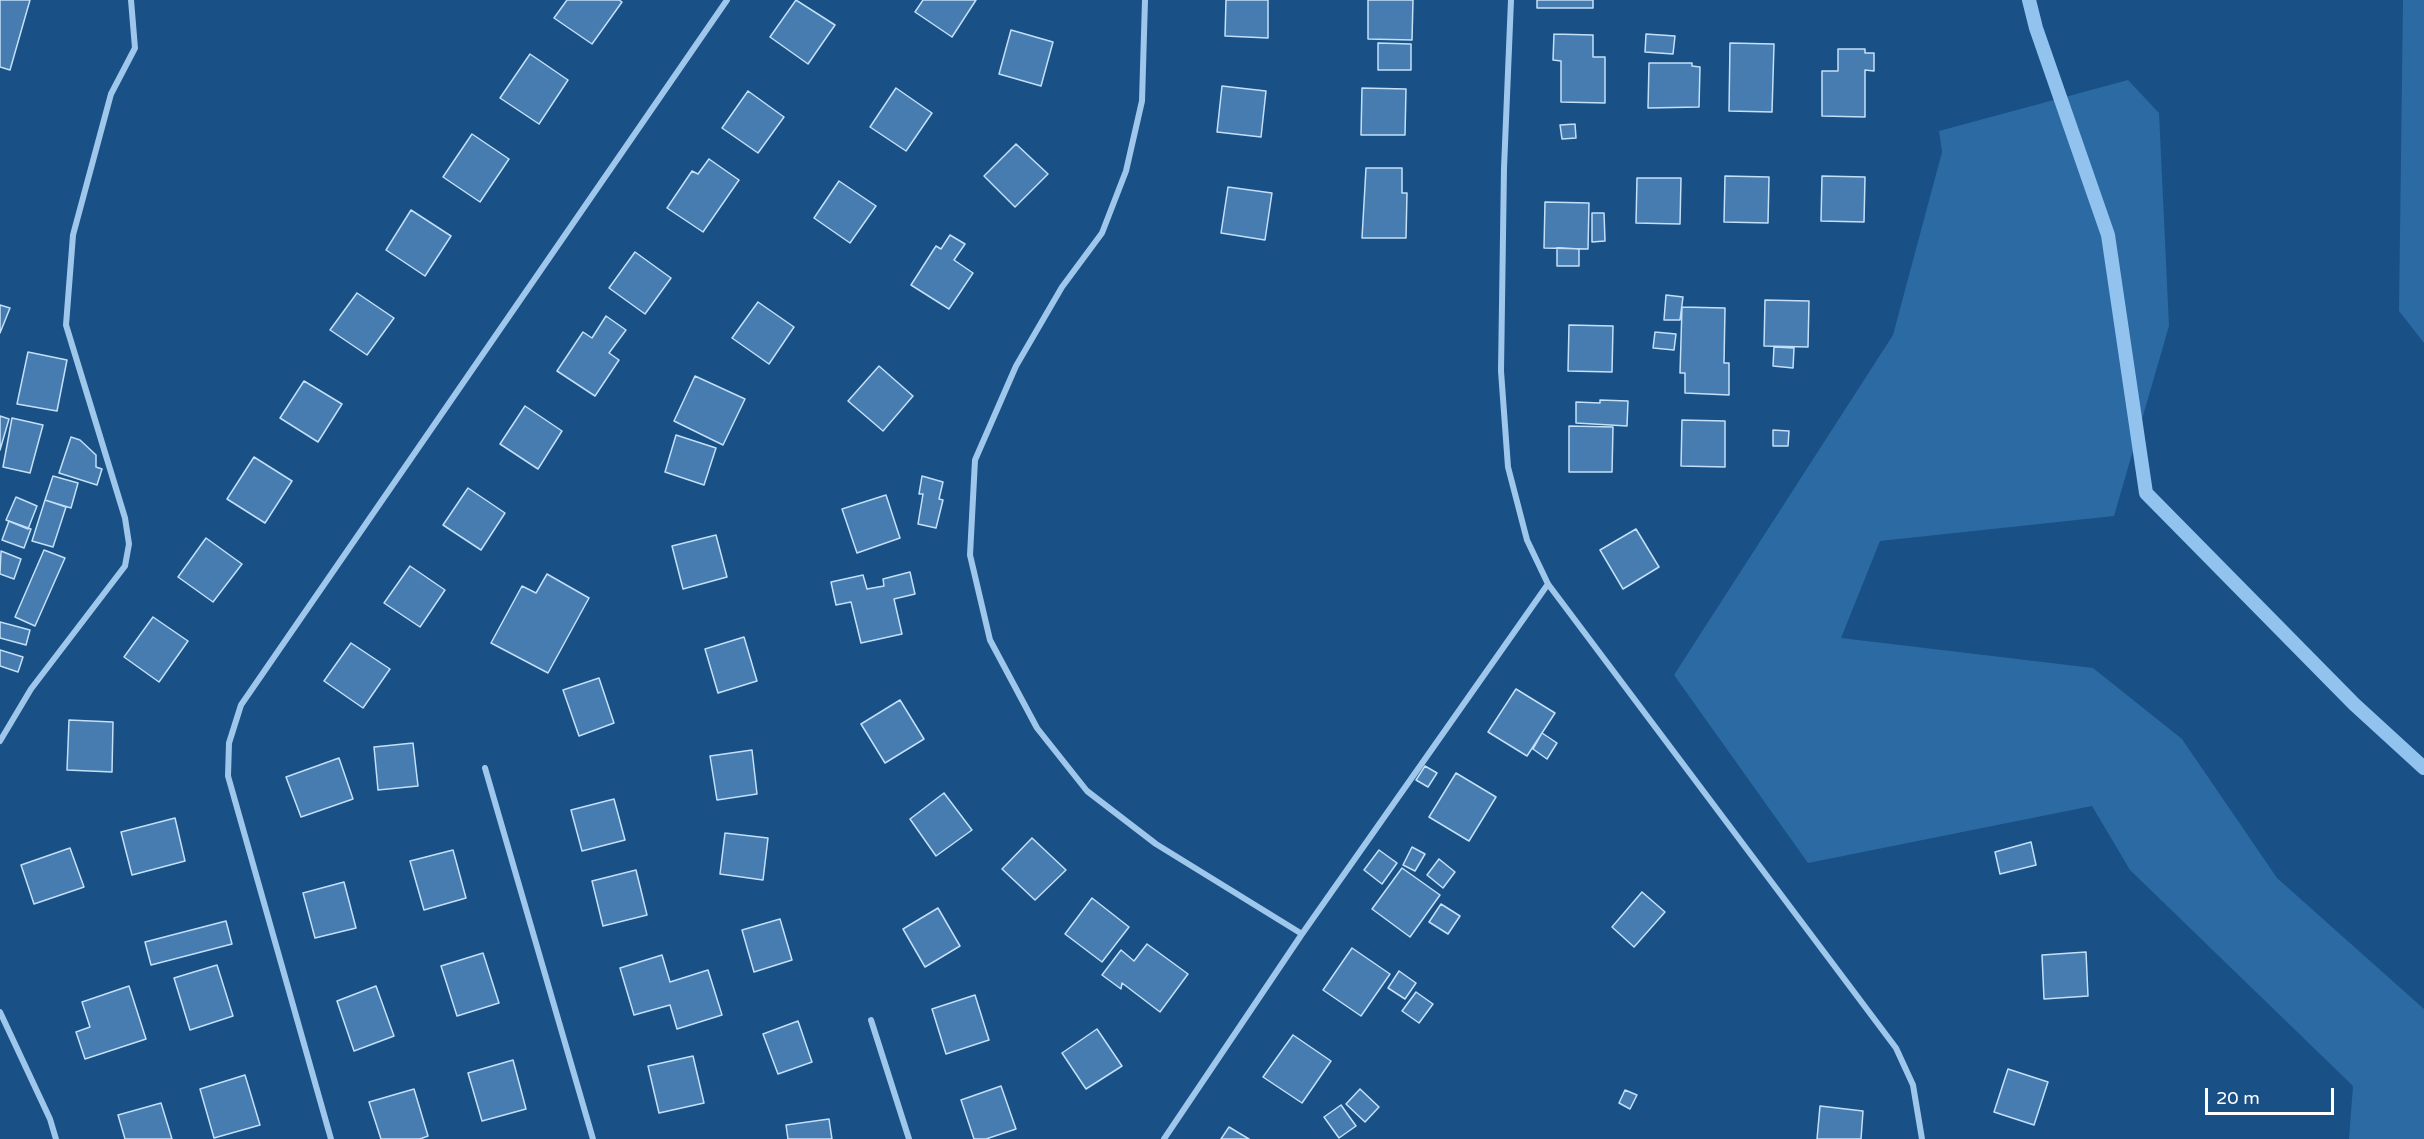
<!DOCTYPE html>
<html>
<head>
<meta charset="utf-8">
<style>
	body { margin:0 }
	#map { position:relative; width:2424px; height:1139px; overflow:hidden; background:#195085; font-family:"Varela Round",sans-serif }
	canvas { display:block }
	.scale { position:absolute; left:2205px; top:1088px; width:129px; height:27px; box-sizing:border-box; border:3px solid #fff; border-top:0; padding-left:8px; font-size:18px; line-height:21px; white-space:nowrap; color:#fff; -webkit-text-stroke:4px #195085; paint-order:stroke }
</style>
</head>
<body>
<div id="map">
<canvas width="2424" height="1139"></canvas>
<div class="scale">20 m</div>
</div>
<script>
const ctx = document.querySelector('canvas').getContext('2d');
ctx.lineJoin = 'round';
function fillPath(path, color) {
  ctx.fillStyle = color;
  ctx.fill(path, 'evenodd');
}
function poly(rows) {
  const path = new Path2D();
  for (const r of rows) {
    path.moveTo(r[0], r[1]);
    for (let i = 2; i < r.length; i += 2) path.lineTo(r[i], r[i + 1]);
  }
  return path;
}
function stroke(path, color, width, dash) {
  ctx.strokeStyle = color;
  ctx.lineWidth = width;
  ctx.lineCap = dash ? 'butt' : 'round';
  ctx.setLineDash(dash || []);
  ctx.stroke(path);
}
fillPath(poly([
	[2403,0,2424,0,2424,343,2399,311],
	[2128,80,2159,113,2169,326,2114,516,1880,541,1841,638,2093,668,2182,739,2277,878,2424,1009,2424,1139,2349,1139,2353,1086,2130,870,2092,806,1808,863,1674,675,1893,335,1942,152,1939,131]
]), '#2c6aa3');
stroke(poly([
	[2029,0,2036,28,2108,235,2146,493,2354,704,2424,768]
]), '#92c3ee', 14);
const building = poly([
	[0,0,30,0,10,70,0,67,0,0],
	[567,0,619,0,622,2,592,44,554,18,567,0],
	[796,0,835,25,808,64,770,37,796,0],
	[923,0,976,0,952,37,915,12,923,0],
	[1226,0,1268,0,1268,38,1225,36,1226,0],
	[1368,0,1413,0,1412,40,1368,39,1368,0],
	[1537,0,1593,0,1593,8,1537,8,1537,0],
	[1011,30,1053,42,1041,86,999,74,1011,30],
	[1554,34,1593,35,1593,57,1605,57,1605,103,1561,102,1561,61,1553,60,1554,34],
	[1646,34,1675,36,1673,54,1645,52,1646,34],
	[1378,43,1411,44,1411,70,1378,70,1378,43],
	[1730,43,1774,44,1772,112,1729,111,1730,43],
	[1838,49,1865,49,1865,53,1874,53,1874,71,1865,70,1865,117,1822,116,1822,71,1838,71,1838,49],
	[530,54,568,80,539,124,500,98,530,54],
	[1649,63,1692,63,1692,66,1700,67,1699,107,1648,108,1649,63],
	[1222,86,1266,91,1261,137,1217,132,1222,86],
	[896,88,932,113,906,151,870,127,896,88],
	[1362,88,1406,89,1405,135,1361,135,1362,88],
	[748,91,784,117,758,153,722,128,748,91],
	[1575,124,1576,138,1562,139,1560,125,1575,124],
	[472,134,509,159,480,202,443,177,472,134],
	[1016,144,1048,174,1015,207,984,176,1016,144],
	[709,159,739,180,703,232,667,208,692,171,698,174,709,159],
	[1366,168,1402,168,1402,193,1407,193,1406,238,1362,238,1366,168],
	[1725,176,1769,177,1768,223,1724,222,1725,176],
	[1822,176,1865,177,1864,222,1821,221,1822,176],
	[1637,178,1681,178,1680,224,1636,223,1637,178],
	[839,181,876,206,850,243,814,218,839,181],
	[1228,187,1272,193,1265,240,1221,233,1228,187],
	[1545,202,1589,203,1588,249,1544,248,1545,202],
	[411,210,451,236,425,276,386,250,411,210],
	[1592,213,1604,213,1605,241,1592,242,1592,213],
	[950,235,965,244,954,260,973,273,949,309,911,285,936,246,941,249,950,235],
	[1557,248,1579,249,1579,266,1557,266,1557,248],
	[635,252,671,278,645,314,609,288,635,252],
	[357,293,394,318,367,355,330,330,357,293],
	[1666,295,1683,297,1680,320,1664,320,1666,295],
	[1765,300,1809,301,1808,347,1764,346,1765,300],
	[758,302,794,327,769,364,732,338,758,302],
	[0,305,10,308,0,333,0,305],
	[1682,307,1725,308,1724,363,1729,363,1729,395,1685,393,1685,373,1680,373,1682,307],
	[606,316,626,330,609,353,619,360,595,396,557,371,583,332,592,338,606,316],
	[1569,325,1613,326,1612,372,1568,371,1569,325],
	[1655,332,1676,334,1674,350,1653,348,1655,332],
	[1774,347,1794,348,1793,368,1773,366,1774,347],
	[28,352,67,360,57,411,17,404,28,352],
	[879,366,913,396,883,431,848,401,879,366],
	[695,376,745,399,723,445,674,421,695,376],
	[304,381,342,404,318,442,280,418,304,381],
	[1600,400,1628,401,1627,426,1576,423,1576,402,1600,403,1600,400],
	[525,406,562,431,538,469,500,444,525,406],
	[0,416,9,419,0,450,0,416],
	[12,418,43,425,30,473,3,467,12,418],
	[1682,420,1725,421,1725,467,1681,466,1682,420],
	[1569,426,1613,427,1612,472,1569,472,1569,426],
	[1773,430,1789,431,1788,446,1773,446,1773,430],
	[676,435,716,448,704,485,665,472,676,435],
	[71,437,80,440,96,455,96,467,102,469,97,485,59,473,71,437],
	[254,457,292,481,265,523,227,499,254,457],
	[53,476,78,483,71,508,45,500,53,476],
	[922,476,943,482,939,499,943,500,936,528,918,524,923,494,919,494,922,476],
	[468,488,505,513,481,550,443,525,468,488],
	[886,495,900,538,857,553,842,509,886,495],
	[16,497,37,506,28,529,6,520,16,497],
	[45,500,66,507,53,547,32,541,45,500],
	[9,521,31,529,24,548,2,540,9,521],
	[1636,529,1659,567,1623,589,1600,550,1636,529],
	[716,535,727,577,683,589,672,546,716,535],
	[206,538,242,564,213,602,178,577,206,538],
	[44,550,65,558,35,626,15,617,44,550],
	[1,551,21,559,14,579,0,574,1,551],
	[410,566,445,590,420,627,384,603,410,566],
	[910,572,915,594,894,599,902,634,861,643,851,602,836,605,831,582,863,575,867,589,884,586,883,579,910,572],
	[547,574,589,598,548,673,491,643,522,586,536,593,547,574],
	[153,617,188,641,159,682,124,657,153,617],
	[0,622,30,630,26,645,0,638,0,622],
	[744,637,757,681,718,693,705,649,744,637],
	[351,643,390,669,363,708,324,681,351,643],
	[0,650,23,657,18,672,0,666,0,650],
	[599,678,614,723,579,736,563,690,599,678],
	[1516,689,1555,713,1527,756,1488,732,1516,689],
	[900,700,924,739,885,763,861,724,900,700],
	[69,720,113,722,112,772,67,770,69,720],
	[1542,733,1557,743,1547,759,1533,749,1542,733],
	[413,743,418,786,378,790,374,747,413,743],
	[752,750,757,794,717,800,710,756,752,750],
	[339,758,353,799,301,817,286,777,339,758],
	[1425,766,1437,773,1428,787,1416,780,1425,766],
	[1456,773,1496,797,1469,841,1429,817,1456,773],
	[944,793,972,830,936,856,910,819,944,793],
	[614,799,625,840,582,851,571,810,614,799],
	[175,818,185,861,132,875,121,832,175,818],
	[725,833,768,838,763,880,720,874,725,833],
	[1032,838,1066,870,1035,900,1002,869,1032,838],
	[2031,842,2036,865,2000,874,1995,852,2031,842],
	[1412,847,1425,854,1415,871,1403,865,1412,847],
	[70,848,84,887,34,904,21,865,70,848],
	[453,850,466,898,424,910,410,861,453,850],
	[1379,850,1397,863,1382,884,1364,870,1379,850],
	[1439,859,1455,872,1443,888,1427,875,1439,859],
	[1402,868,1440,895,1410,937,1372,909,1402,868],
	[636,870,647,915,603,926,592,881,636,870],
	[344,882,356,928,315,938,303,893,344,882],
	[1642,892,1665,912,1634,947,1612,927,1642,892],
	[1092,898,1129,927,1102,962,1065,934,1092,898],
	[1441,904,1460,916,1448,934,1429,922,1441,904],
	[938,908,960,946,925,967,903,929,938,908],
	[780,919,792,960,754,972,742,930,780,919],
	[226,921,232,944,151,965,145,942,226,921],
	[1147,944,1188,974,1160,1012,1122,983,1121,989,1102,975,1121,950,1134,961,1147,944],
	[1352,948,1390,974,1361,1016,1323,990,1352,948],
	[2086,952,2088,996,2044,999,2042,955,2086,952],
	[483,953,499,1003,457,1016,441,966,483,953],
	[662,955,670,982,708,970,722,1015,677,1029,670,1005,634,1015,620,968,662,955],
	[217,965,233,1016,190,1030,174,978,217,965],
	[1399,971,1416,983,1405,999,1388,988,1399,971],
	[129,986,146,1039,85,1059,76,1032,90,1027,82,1002,129,986],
	[376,986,394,1036,354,1051,337,1001,376,986],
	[1416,992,1433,1004,1419,1023,1402,1011,1416,992],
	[975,995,989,1040,946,1054,932,1009,975,995],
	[798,1021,812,1062,778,1074,763,1034,798,1021],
	[1097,1029,1122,1066,1086,1089,1062,1053,1097,1029],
	[1293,1035,1331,1061,1302,1103,1263,1077,1293,1035],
	[693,1056,704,1103,659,1113,648,1066,693,1056],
	[513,1060,526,1109,482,1121,468,1073,513,1060],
	[2008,1069,2048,1082,2034,1125,1994,1112,2008,1069],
	[245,1075,260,1125,214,1138,200,1089,245,1075],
	[1001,1086,1016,1129,986,1139,974,1139,961,1100,1001,1086],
	[414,1089,428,1136,420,1139,381,1139,369,1102,414,1089],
	[1360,1089,1379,1107,1365,1122,1346,1104,1360,1089],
	[1625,1090,1637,1095,1630,1109,1619,1103,1625,1090],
	[161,1103,172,1139,125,1139,118,1115,161,1103],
	[1341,1105,1356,1126,1339,1138,1324,1117,1341,1105],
	[1820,1106,1863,1111,1861,1139,1817,1139,1820,1106],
	[829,1119,832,1139,788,1139,786,1125,829,1119],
	[1229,1127,1249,1139,1221,1139,1229,1127]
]);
fillPath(building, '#467cb0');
stroke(building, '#c4e0f9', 1.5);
stroke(poly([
	[1145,0,1142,101,1126,171,1102,233,1062,287,1016,366,975,460,970,555,990,640,1037,728,1087,791,1156,844,1302,934],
	[1511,0,1504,168,1501,371,1508,467,1527,540,1548,584,1896,1048,1913,1085,1922,1139],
	[0,741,31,689,125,566,129,544,125,518,66,325,73,235,111,94,135,48,131,0],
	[485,768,593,1139],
	[0,1012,50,1119,56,1139],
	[871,1020,909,1139],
	[331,1139,228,776,229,743,241,705,727,0],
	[1164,1139,1302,934,1548,584]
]), '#9fc7ec', 6);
</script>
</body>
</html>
